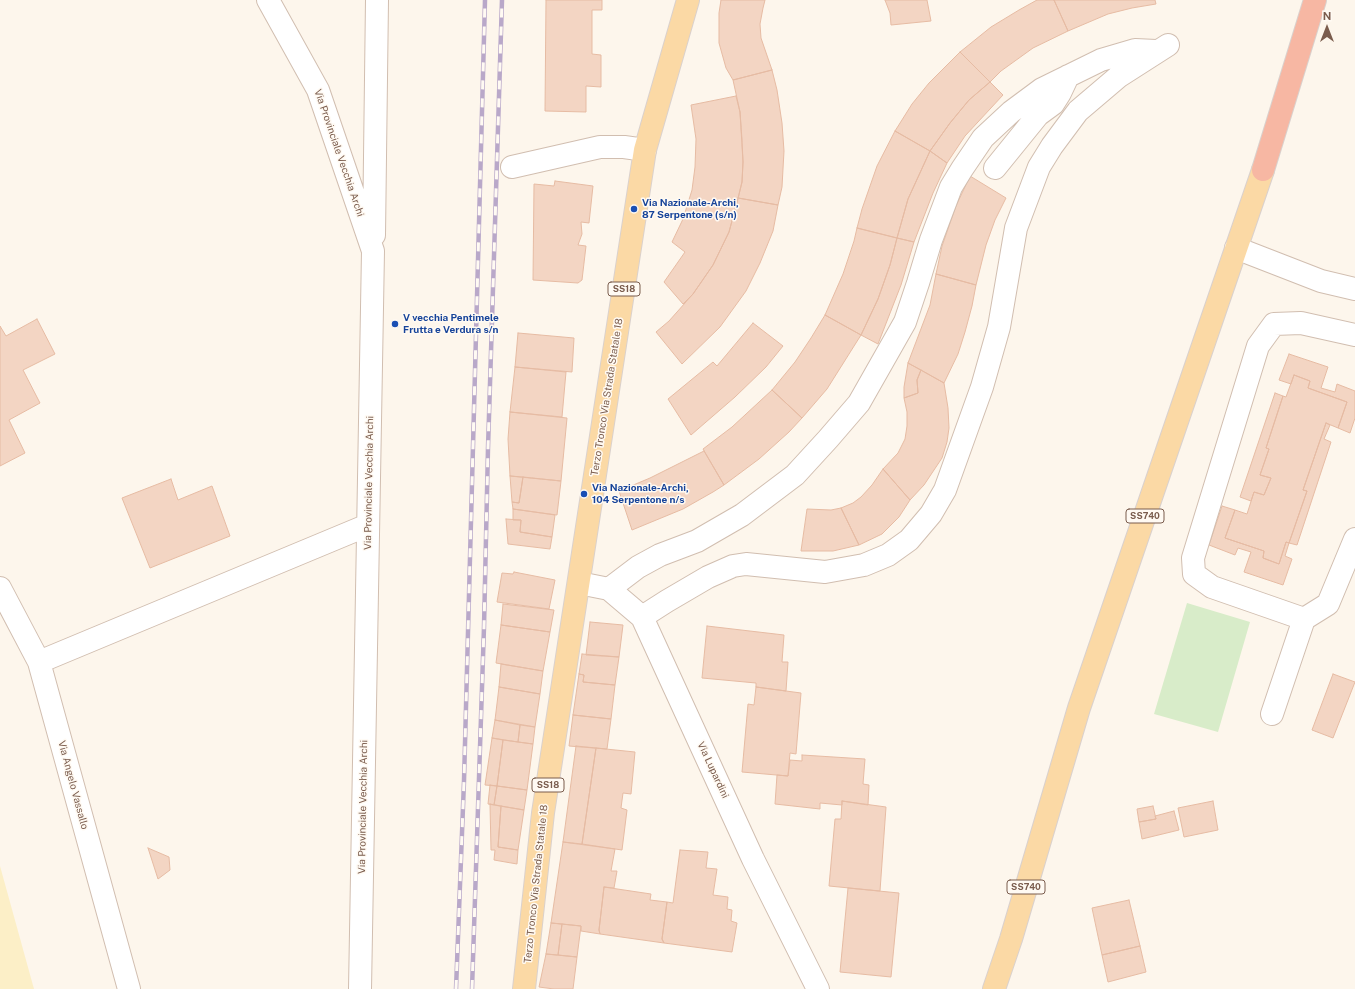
<!DOCTYPE html>
<html>
<head>
<meta charset="utf-8">
<style>
	body { margin:0 }
	#map { position:relative; width:1355px; height:989px; overflow:hidden; background:#fdf6ec; font-family:"Public Sans",sans-serif }
	canvas { display:block }
	.north { position:absolute; left:1307px; top:8px; width:40px; height:40px; -webkit-text-stroke:3px #fffaf3; paint-order:stroke; rotate:0deg; font-size:11px; font-weight:700; line-height:16px; text-align:center; color:#7a5c4d }
	.north::after { content:''; display:block; margin:auto; width:14px; height:18px; background:#7a5c4d; clip-path:polygon(50% 0,100% 100%,50% 72%,0 100%) }
</style>
</head>
<body>
<div id="map">
<canvas width="1355" height="989"></canvas>
<div class="north">N</div>
</div>
<script>
const ctx = document.querySelector('canvas').getContext('2d');
ctx.lineJoin = 'round';
function fillPath(path, color) {
  ctx.fillStyle = color;
  ctx.fill(path, 'evenodd');
}
function poly(rows) {
  const path = new Path2D();
  for (const r of rows) {
    path.moveTo(r[0], r[1]);
    for (let i = 2; i < r.length; i += 2) path.lineTo(r[i], r[i + 1]);
  }
  return path;
}
function stroke(path, color, width, dash) {
  ctx.strokeStyle = color;
  ctx.lineWidth = width;
  ctx.lineCap = dash ? 'butt' : 'round';
  ctx.setLineDash(dash || []);
  ctx.stroke(path);
}
function label(font, color, halo, rows, align = 'center') {
  ctx.font = font + ' "Public Sans",sans-serif';
  ctx.lineWidth = 3;
  ctx.setLineDash([]);
  ctx.textBaseline = 'middle';
  ctx.strokeStyle = halo;
  ctx.fillStyle = color;
  for (const [text, x, y, turn = 0] of rows) {
    ctx.save();
    ctx.translate(x, y);
    ctx.rotate((+turn || 0) * Math.PI / 180);
    ctx.textAlign = isNaN(turn) ? turn : align;
    if (halo) ctx.strokeText(text, 0, 0);
    ctx.fillText(text, 0, 0);
    ctx.restore();
  }
}
fillPath(poly([
	[1187,603,1250,622,1218,732,1154,714]
]), '#d8ecc9');
fillPath(poly([
	[0,866,34,989,0,989]
]), '#fcefc7');
const building = poly([
	[546,0,602,0,602,10,592,10,592,54,601,55,601,87,586,86,586,112,545,111,546,0],
	[721,0,765,0,763,8,760,24,761,38,772,70,733,80,726,68,719,43,719,13,721,0],
	[885,0,927,0,931,21,891,25,890,13,885,0],
	[1037,0,1054,0,1068,31,1033,48,1001,71,990,82,960,52,991,27,1019,10,1037,0],
	[1054,0,1155,0,1156,4,1132,8,1108,14,1068,31,1054,0],
	[960,52,990,82,969,100,950,123,930,151,895,131,912,104,929,83,960,52],
	[772,70,777,90,782,123,784,151,782,187,778,205,738,198,742,182,743,162,742,140,740,112,733,80,772,70],
	[990,82,1003,95,965,136,947,163,930,151,950,123,969,100,990,82],
	[736,96,740,112,743,162,742,182,737,203,729,232,713,265,693,294,683,304,664,282,685,252,672,242,683,219,692,190,695,167,696,139,691,105,736,96],
	[895,131,930,151,908,199,897,238,857,228,862,209,877,166,895,131],
	[930,151,947,163,933,193,914,242,897,238,908,199,930,151],
	[970,176,1006,198,995,220,986,245,976,285,936,274,942,246,956,206,970,176],
	[555,181,593,186,589,223,581,222,582,234,578,245,586,246,582,280,578,283,533,280,534,184,554,186,555,181],
	[738,198,778,205,773,231,760,263,746,291,720,327,682,364,656,332,669,321,693,294,713,265,729,232,738,198],
	[857,228,897,238,890,265,878,299,861,335,825,315,843,274,854,241,857,228],
	[897,238,914,242,901,285,878,344,861,335,878,299,890,265,897,238],
	[936,274,976,285,972,306,965,332,958,354,944,383,908,363,930,305,936,274],
	[825,315,861,335,827,389,802,418,772,390,795,362,811,338,825,315],
	[37,319,55,354,23,370,40,403,9,420,25,453,0,466,0,326,6,336,37,319],
	[753,323,783,346,766,367,735,397,691,435,668,399,713,362,717,366,753,323],
	[518,333,574,338,572,372,515,367,518,333],
	[1289,354,1328,367,1321,388,1335,392,1337,384,1355,391,1355,418,1350,433,1338,428,1347,402,1308,388,1310,381,1294,375,1291,384,1279,380,1289,354],
	[908,363,921,370,917,380,918,393,904,398,904,387,908,363],
	[515,367,566,372,562,417,510,412,515,367],
	[921,370,944,383,948,408,949,428,947,442,942,458,924,485,910,500,883,469,898,453,905,439,907,426,907,412,904,398,918,393,917,380,921,370],
	[1294,375,1310,381,1308,388,1347,402,1338,428,1326,423,1303,490,1307,491,1289,543,1286,542,1279,564,1263,558,1264,551,1225,538,1235,510,1247,514,1254,492,1264,495,1271,478,1260,475,1269,449,1266,448,1283,396,1286,397,1294,375],
	[772,390,802,418,789,432,759,459,724,485,703,449,732,427,772,390],
	[1275,393,1283,396,1266,448,1269,449,1260,475,1271,478,1264,495,1254,492,1251,501,1240,497,1275,393],
	[510,412,567,418,561,481,510,476,508,439,510,412],
	[1326,423,1330,425,1324,439,1331,442,1297,545,1289,543,1307,491,1303,490,1326,423],
	[704,451,724,485,713,492,683,509,632,530,619,491,650,478,704,451],
	[883,469,910,500,899,517,882,534,859,545,841,508,853,503,861,497,872,485,883,469],
	[510,476,523,477,519,503,512,502,510,476],
	[523,477,561,481,557,515,513,509,512,502,519,503,523,477],
	[171,479,178,500,212,486,230,536,150,568,122,498,171,479],
	[1222,506,1235,510,1225,538,1264,551,1263,558,1279,564,1286,542,1289,543,1285,556,1292,559,1283,585,1244,572,1251,552,1238,548,1235,555,1209,545,1222,506],
	[841,508,859,545,833,551,801,551,807,509,831,510,841,508],
	[513,509,555,515,552,537,520,532,521,520,513,520,513,509],
	[506,519,521,520,520,532,552,537,550,549,508,544,506,519],
	[514,572,555,580,549,609,497,602,502,573,513,574,514,572],
	[503,604,554,610,550,632,501,625,503,604],
	[590,622,623,625,619,657,586,655,590,622],
	[501,625,550,632,543,671,496,663,501,625],
	[707,626,784,635,782,662,788,662,786,691,756,687,756,683,702,678,707,626],
	[582,654,619,657,615,685,583,682,584,675,579,674,582,654],
	[501,664,543,671,540,694,499,687,501,664],
	[579,674,584,675,583,682,615,685,611,719,573,715,579,674],
	[1333,674,1355,682,1333,738,1312,730,1333,674],
	[499,687,540,694,535,727,495,720,499,687],
	[756,687,801,693,796,754,790,753,788,776,742,772,748,704,754,705,756,687],
	[573,715,611,719,607,749,569,746,573,715],
	[495,720,520,725,518,742,492,738,495,720],
	[520,725,535,727,533,744,518,742,520,725],
	[492,738,503,740,497,786,485,785,492,738],
	[503,740,533,744,527,790,497,786,503,740],
	[576,746,596,748,582,844,563,842,576,746],
	[596,748,635,752,631,794,623,793,621,808,627,810,622,850,582,844,596,748],
	[802,755,865,759,863,784,869,785,868,805,842,801,842,805,820,803,820,809,775,804,777,775,788,776,790,760,802,761,802,755],
	[490,785,497,786,494,805,488,804,490,785],
	[497,786,527,790,524,810,494,805,497,786],
	[842,801,886,807,880,891,829,886,835,819,841,819,842,801],
	[1213,801,1218,830,1184,837,1178,808,1213,801],
	[490,804,501,806,498,847,518,850,517,864,494,860,495,850,491,850,490,804],
	[501,806,524,810,518,850,498,847,501,806],
	[1153,806,1156,819,1139,822,1137,809,1153,806],
	[1174,811,1179,830,1142,839,1139,822,1156,819,1155,816,1174,811],
	[563,842,615,849,611,871,617,871,614,888,604,887,599,930,600,934,581,931,581,926,551,923,563,842],
	[148,848,169,857,170,870,158,879,148,848],
	[680,850,708,852,706,868,717,869,713,895,728,897,727,909,732,910,731,921,737,923,732,952,664,943,662,939,667,902,673,903,680,850],
	[604,887,651,894,650,900,667,902,662,939,664,943,600,934,599,930,604,887],
	[848,888,899,893,891,977,840,972,848,888],
	[1129,900,1140,946,1102,955,1092,908,1129,900],
	[551,923,562,924,558,955,546,954,551,923],
	[562,924,581,926,577,957,558,955,562,924],
	[1140,946,1146,972,1108,982,1102,955,1140,946],
	[546,954,577,957,573,989,554,989,539,987,546,954]
]);
fillPath(building, '#f3d5c3');
stroke(building, '#e6bba3', 1);
const minor = poly([
	[268,0,318,90,373,251,360,989],
	[512,167,600,147,624,147,645,150],
	[995,168,1038,115,1053,104,1060,93,1068,76],
	[374,235,377,0],
	[1236,248,1321,281,1355,289],
	[579,583,609,589,642,617,753,859,818,989],
	[0,588,39,662,129,989],
	[609,589,638,567,660,555,697,541,742,515,795,475,828,439,859,403,905,322,918,283,931,240,951,187,962,169,983,138,1011,112,1042,89,1101,60,1135,50,1156,51],
	[642,617,667,601,708,577,733,566,746,564,825,572,864,565,888,555,909,540,931,514,945,490,982,387,999,327,1016,228,1039,167,1052,146,1078,111,1118,77,1168,45],
	[1304,619,1212,587,1194,574,1193,558,1258,346,1274,324,1301,323,1355,335],
	[39,662,368,525],
	[1272,714,1304,619,1328,604,1355,539]
]);
const major = poly([
	[524,989,543,813,645,150,688,0],
	[994,989,1011,939,1079,708,1263,170]
]);
const highway = poly([
	[1263,170,1315,0]
]);
stroke(minor, '#d1beb0', 24);
stroke(major, '#dad1cd', 24);
stroke(highway, '#dad1cd', 24);
stroke(minor, '#fff', 22);
stroke(major, '#fbd9a5', 22);
stroke(highway, '#f7b7a3', 22);
const rail = poly([
	[456,989,464,781,485,0],
	[472,989,484,627,488,448,502,0]
]);
stroke(rail, '#b9a8c9', 4.5);
stroke(rail, '#fffaf3', 3, [9]);
for (const [x, y, r, color] of [
	[634,209,4,"#1a4fb4"],
	[395,324,4,"#1a4fb4"],
	[584,494,4,"#1a4fb4"]
]) {
  const dot = new Path2D();
  dot.arc(x, y, r, 0, 2 * Math.PI);
  ctx.fillStyle = color;
  ctx.fill(dot);
  stroke(dot, '#fffaf3', 1.5);
}
for (const [x, y, w] of [
	[624,289,32],
	[1145,516,38],
	[548,785,32],
	[1026,887,38]
]) {
  const box = new Path2D();
  box.roundRect(x - w / 2, y - 7, w, 14, 3);
  ctx.fillStyle = '#fffaf3';
  ctx.fill(box);
  stroke(box, '#7a5c4d', 1);
}
label('bold 9px', '#7a5c4d', null, [
	["SS18",624,289],
	["SS740",1145,516],
	["SS18",548,785],
	["SS740",1026,887]
]);
label('10px', '#7a5c4d', '#fffaf3', [
	["Via Provinciale Vecchia Archi",339,153,71],
	["Terzo Tronco Via Strada Statale 18",607,397,-81],
	["Via Provinciale Vecchia Archi",369,483,-89],
	["Via Lupardini",713,770,65],
	["Via Angelo Vassallo",73,785,75],
	["Via Provinciale Vecchia Archi",363,807,-89],
	["Terzo Tronco Via Strada Statale 18",536,884,-84]
]);
label('bold 10px', '#164399', '#fffaf3', [
	["Via Nazionale-Archi,",642,203],
	["87 Serpentone (s/n)",642,215],
	["V vecchia Pentimele",403,318],
	["Frutta e Verdura s/n",403,330],
	["Via Nazionale-Archi,",592,488],
	["104 Serpentone n/s",592,500]
], 'left');
</script>
</body>
</html>
